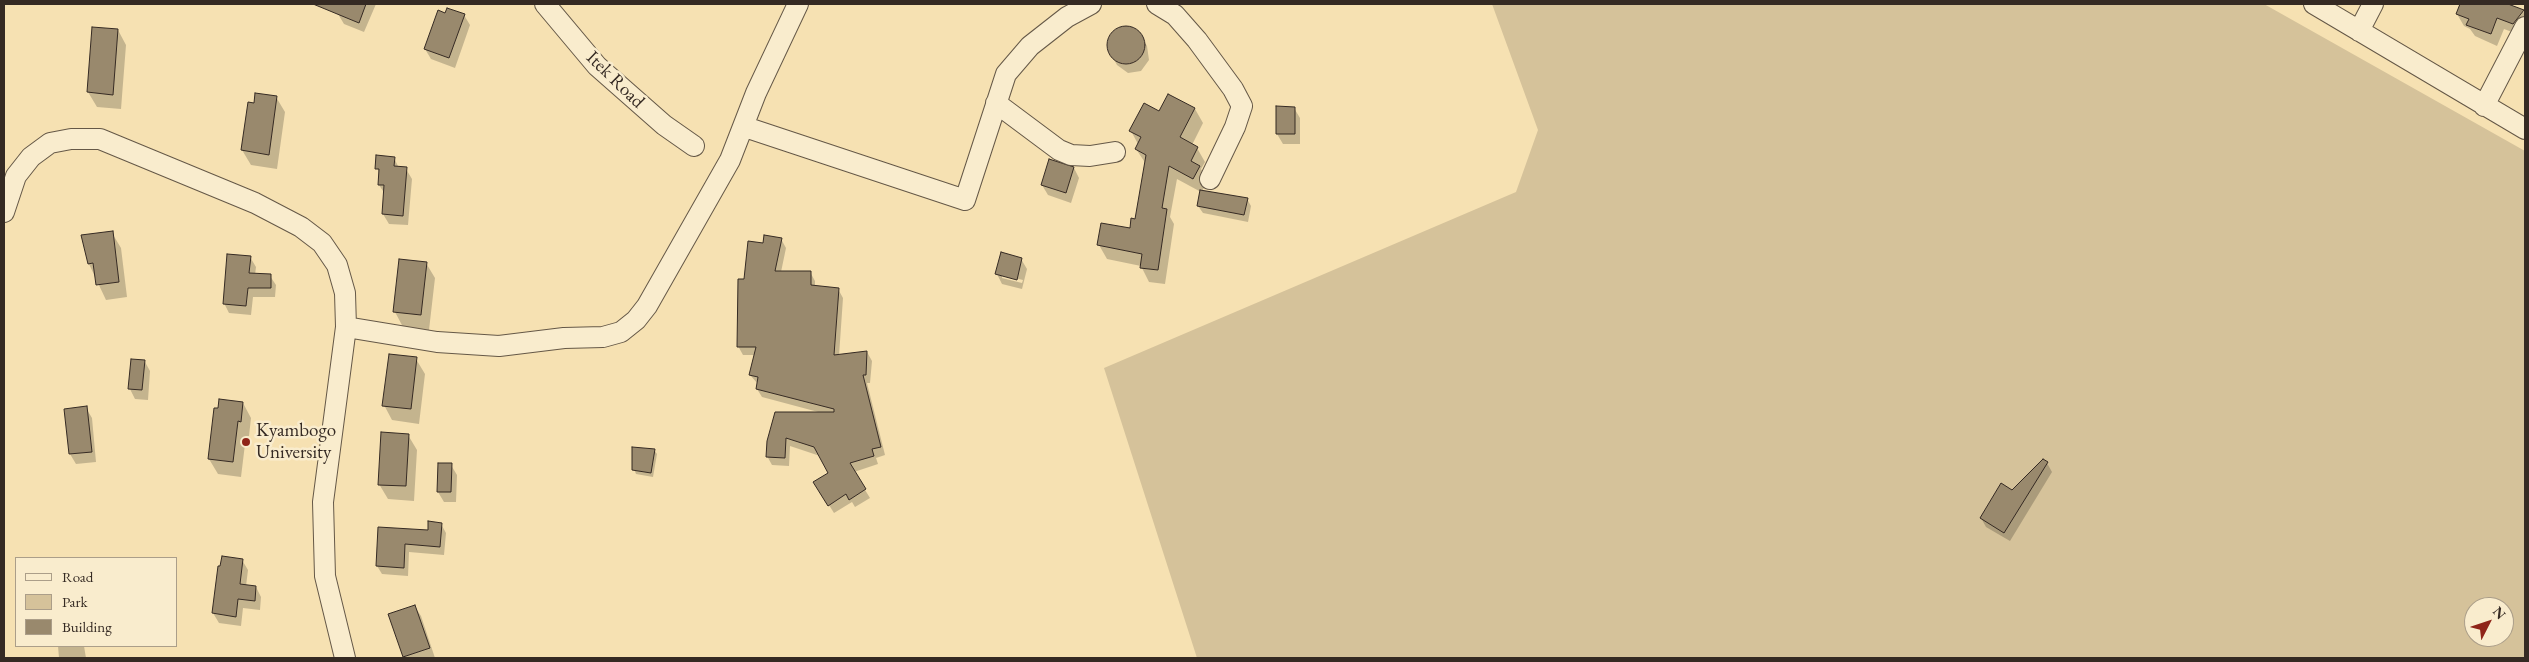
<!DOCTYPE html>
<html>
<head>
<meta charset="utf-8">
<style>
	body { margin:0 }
	#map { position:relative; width:2529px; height:662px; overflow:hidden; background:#f6e1b2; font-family:"EB Garamond",serif }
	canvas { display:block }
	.frame { position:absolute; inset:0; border:5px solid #352a23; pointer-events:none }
	.legend { position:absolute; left:15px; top:557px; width:162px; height:90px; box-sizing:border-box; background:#f9eccd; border:1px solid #ab9e89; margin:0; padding:6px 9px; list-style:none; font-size:15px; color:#352a23 }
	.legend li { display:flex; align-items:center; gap:10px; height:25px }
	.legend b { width:25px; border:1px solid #ab9e89 }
	.north { position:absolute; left:2464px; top:597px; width:50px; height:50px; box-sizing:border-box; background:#f9eccd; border:1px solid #ab9e89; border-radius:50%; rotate:49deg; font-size:14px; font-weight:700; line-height:20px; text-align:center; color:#352a23 }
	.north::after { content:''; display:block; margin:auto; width:18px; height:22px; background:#8f2418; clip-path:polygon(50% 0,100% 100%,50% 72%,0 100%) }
</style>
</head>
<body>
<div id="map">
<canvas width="2529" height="662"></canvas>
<div class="frame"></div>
<ul class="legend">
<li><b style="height:6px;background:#f9eccd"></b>Road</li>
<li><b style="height:14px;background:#d5c29a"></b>Park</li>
<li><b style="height:14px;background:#99896d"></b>Building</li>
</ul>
<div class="north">N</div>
</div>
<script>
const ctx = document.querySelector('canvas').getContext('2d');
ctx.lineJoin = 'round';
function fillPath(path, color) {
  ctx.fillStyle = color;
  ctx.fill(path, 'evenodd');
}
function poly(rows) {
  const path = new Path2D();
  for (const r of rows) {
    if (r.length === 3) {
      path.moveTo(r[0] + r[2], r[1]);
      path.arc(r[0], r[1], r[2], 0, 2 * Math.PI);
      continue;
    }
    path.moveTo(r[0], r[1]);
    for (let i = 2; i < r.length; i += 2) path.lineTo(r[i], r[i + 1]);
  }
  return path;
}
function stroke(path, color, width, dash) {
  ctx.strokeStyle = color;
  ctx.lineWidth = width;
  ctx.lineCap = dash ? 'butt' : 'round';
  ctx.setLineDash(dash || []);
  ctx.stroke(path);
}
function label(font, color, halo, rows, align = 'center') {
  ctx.font = font + ' "EB Garamond",serif';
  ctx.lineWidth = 5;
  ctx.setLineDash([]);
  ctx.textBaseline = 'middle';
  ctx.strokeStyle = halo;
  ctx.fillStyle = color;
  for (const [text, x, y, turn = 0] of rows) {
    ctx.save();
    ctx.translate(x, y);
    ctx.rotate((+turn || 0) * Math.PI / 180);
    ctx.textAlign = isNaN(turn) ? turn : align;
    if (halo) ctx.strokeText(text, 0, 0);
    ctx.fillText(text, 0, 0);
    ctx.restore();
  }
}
fillPath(poly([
	[1492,4,2264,4,2525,151,2525,658,1197,658,1104,368,1516,192,1538,130],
	[2474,607,2504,607,2504,637,2474,637]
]), '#d5c29a');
fillPath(poly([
	[342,4,376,4,364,32,344,24,338,14],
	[2462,4,2506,4,2523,11,2525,15,2525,29,2520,35,2504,29,2497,46,2475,36,2470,29,2464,26,2457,14],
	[446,15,464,15,470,25,455,68,431,59,425,49],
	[1130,28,1141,36,1147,46,1149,60,1141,71,1128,73,1117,65,1111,54,1109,41,1117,30],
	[118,30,126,45,121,109,97,107,88,92],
	[1169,96,1195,109,1203,123,1192,145,1197,148,1205,162,1201,169,1208,181,1202,191,1247,199,1251,206,1248,222,1203,213,1198,206,1201,192,1177,179,1170,217,1174,224,1165,284,1149,282,1141,266,1107,259,1099,245,1131,229,1136,220,1146,164,1136,149,1138,144,1131,131,1160,112],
	[276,97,285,112,277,169,251,165,242,150,255,104],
	[1294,108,1300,118,1300,144,1283,144,1277,134],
	[394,158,399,168,406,169,412,179,408,225,389,224,383,214,385,194,379,185,380,174,377,168],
	[1074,168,1079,178,1071,203,1048,195,1042,185],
	[112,233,121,248,127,297,106,300,89,264],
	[781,239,786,248,781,272,810,272,815,281,815,287,838,289,843,298,839,356,867,352,872,361,870,383,867,383,885,455,876,458,878,464,854,472,870,498,855,507,852,502,834,513,815,483,829,474,820,456,790,446,789,466,772,465,767,456,768,441,822,413,762,397,757,389,758,384,750,375,755,355,743,355,738,346,745,280,764,244],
	[250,257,256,267,255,275,270,276,276,285,275,297,253,297,251,315,229,313,224,303],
	[1021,259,1027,269,1022,289,1002,284,997,274],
	[1002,275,1023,280,1022,283,1002,278],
	[426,263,435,278,429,330,403,327,395,312],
	[416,359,425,374,419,424,392,420,384,405],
	[145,362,150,371,148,400,135,399,130,389],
	[243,403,251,418,249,436,246,436,241,477,218,474,209,459],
	[86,408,92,418,96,462,76,464,70,454],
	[408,435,417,450,414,501,388,499,379,484],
	[654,450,657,454,653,477,636,474,634,469],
	[2047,463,2052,472,2010,541,1986,527,1981,518],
	[451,465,457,475,456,502,444,502,438,492],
	[441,524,446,533,444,555,409,552,408,576,382,574,377,566,379,529,429,532],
	[242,560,248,570,246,586,256,587,261,597,260,610,243,608,241,626,219,623,213,613,221,568],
	[415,607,421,616,435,658,404,657],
	[58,646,84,646,86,658,59,658]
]), '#0003');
const building = poly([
	[313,4,366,4,359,23,313,4],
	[2460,4,2508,4,2524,10,2513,24,2497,18,2491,34,2466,25,2469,19,2456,14,2460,4],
	[447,8,465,14,449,58,424,49,438,10,445,13,447,8],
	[1126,45,19],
	[92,27,118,29,113,95,87,92,92,27],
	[255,93,277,96,269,155,241,150,248,102,254,103,255,93],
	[1168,94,1195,108,1180,137,1198,147,1191,161,1200,166,1193,179,1169,166,1162,208,1167,209,1158,270,1140,268,1142,254,1097,245,1101,223,1130,228,1131,218,1135,219,1146,155,1135,149,1141,137,1129,131,1144,103,1159,111,1168,94],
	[1276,106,1295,107,1295,134,1276,134,1276,106],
	[376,155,395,157,394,166,407,167,403,216,382,214,384,185,378,185,379,169,375,169,376,155],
	[1049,159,1074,167,1066,193,1041,185,1049,159],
	[1200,190,1248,198,1244,215,1197,206,1200,190],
	[113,231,119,282,96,285,93,263,88,264,81,235,113,231],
	[764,235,782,238,775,271,811,271,811,285,839,288,834,355,867,351,866,375,863,375,881,447,872,449,874,456,850,463,866,489,849,500,846,494,828,506,813,482,828,473,814,447,786,438,785,458,766,457,767,441,775,412,834,412,834,409,756,389,758,377,749,375,756,347,737,347,738,279,744,279,748,241,763,243,764,235],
	[1001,252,1022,258,1017,280,995,274,1001,252],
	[227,254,251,256,249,273,271,274,271,288,248,288,246,306,223,304,227,254],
	[399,259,427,262,421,315,393,312,399,259],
	[389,354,417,357,411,409,382,406,389,354],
	[131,359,145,360,142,390,128,389,131,359],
	[219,399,243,402,241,422,238,421,233,462,208,459,214,408,218,408,219,399],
	[87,406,92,452,69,454,64,409,87,406],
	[381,432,409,434,406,486,378,485,381,432],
	[632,447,655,449,651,473,632,470,632,447],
	[2043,459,2048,462,2004,533,1980,518,2001,483,2012,490,2043,459],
	[438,463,452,463,451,492,437,492,438,463],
	[428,521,442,523,440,547,405,544,404,568,376,566,378,527,428,530,428,521],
	[222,556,243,559,240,584,256,586,255,601,238,599,236,617,212,613,218,566,220,566,222,556],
	[415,605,430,648,403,657,388,614,415,605]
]);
fillPath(building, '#99896d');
stroke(building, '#352a23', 1);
const minor = poly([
	[545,4,597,66,664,125,694,146],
	[1157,4,1175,15,1197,40,1233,89,1242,106,1235,127,1210,179],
	[2314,4,2525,129],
	[2359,31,2373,4],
	[996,103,1059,150,1071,155,1090,156,1115,152],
	[2484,106,2525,27],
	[745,127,965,200,1006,74,1030,46,1067,17,1091,4],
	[4,212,16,176,31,157,50,143,71,139,100,139,255,203,301,227,322,243,337,265,345,293,346,327,323,502,325,576,345,658],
	[346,327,437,342,499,346,564,338,603,337,621,332,636,320,647,306,730,160,756,93,798,4]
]);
stroke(minor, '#655847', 22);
stroke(minor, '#f9eccd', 20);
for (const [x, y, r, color] of [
	[246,442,5,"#8f2418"]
]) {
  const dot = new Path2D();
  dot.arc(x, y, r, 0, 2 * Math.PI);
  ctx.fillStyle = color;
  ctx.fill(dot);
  stroke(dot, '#f9eccd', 2);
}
label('19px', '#352a23', '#f9eccd', [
	["Itek Road",615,80,44]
]);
label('19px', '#352a23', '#f9eccd', [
	["Kyambogo",256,431],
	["University",256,453]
], 'left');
</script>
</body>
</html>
